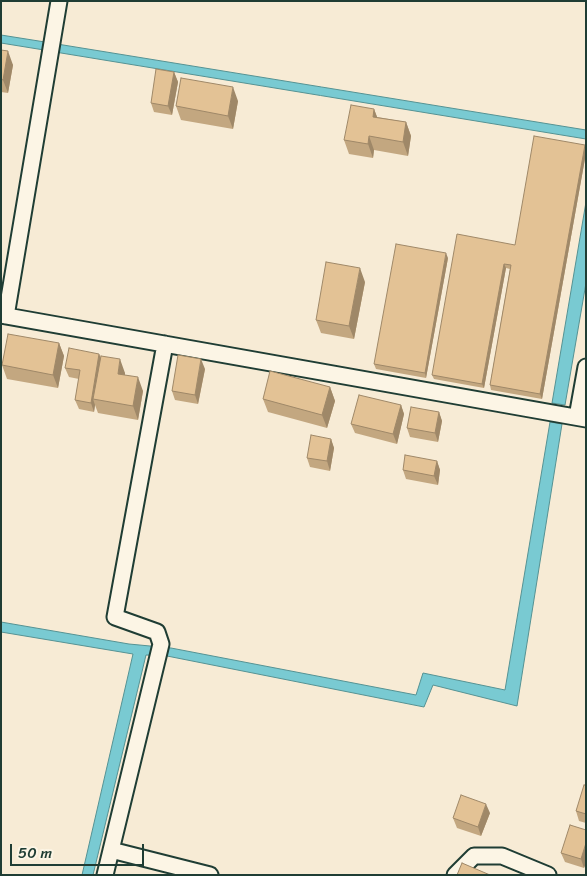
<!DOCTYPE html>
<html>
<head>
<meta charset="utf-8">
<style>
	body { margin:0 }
	#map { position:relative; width:587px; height:876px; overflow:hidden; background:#f7ebd5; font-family:Sriracha,sans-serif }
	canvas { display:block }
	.frame { position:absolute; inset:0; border:2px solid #1f3d34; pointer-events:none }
	.scale { position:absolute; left:10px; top:844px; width:134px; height:22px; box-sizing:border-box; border:2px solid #1f3d34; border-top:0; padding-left:6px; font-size:15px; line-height:18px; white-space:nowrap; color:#1f3d34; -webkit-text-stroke:4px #fcf5e5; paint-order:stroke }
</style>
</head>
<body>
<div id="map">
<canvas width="587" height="876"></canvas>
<div class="frame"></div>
<div class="scale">50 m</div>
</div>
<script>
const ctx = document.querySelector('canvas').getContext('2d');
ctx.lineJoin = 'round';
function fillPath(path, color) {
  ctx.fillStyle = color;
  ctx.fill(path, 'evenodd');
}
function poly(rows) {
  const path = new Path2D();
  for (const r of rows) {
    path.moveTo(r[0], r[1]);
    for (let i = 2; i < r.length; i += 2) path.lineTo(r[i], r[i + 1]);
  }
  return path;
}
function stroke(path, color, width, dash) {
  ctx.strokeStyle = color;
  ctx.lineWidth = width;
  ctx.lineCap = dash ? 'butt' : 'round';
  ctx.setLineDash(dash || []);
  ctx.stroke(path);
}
const water = poly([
	[1,35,45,42,44,50,1,43,1,35],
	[57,44,586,130,586,139,55,52,57,44],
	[586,202,586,283,565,405,552,403,586,202],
	[550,422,562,424,517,706,433,685,424,707,167,656,146,655,93,875,82,875,133,654,1,632,1,622,129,644,171,648,416,695,423,673,505,690,550,422]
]);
fillPath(water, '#79cad2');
stroke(water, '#559293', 1);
const street = poly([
	[1,315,586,419],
	[6,316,59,1],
	[577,417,586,367],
	[111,850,210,875],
	[105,875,161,644,157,632,115,617,165,344],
	[455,875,474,856,502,856,548,875]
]);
stroke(street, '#1f3d34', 19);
stroke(street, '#fcf5e5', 15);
fillPath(poly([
	[1,50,13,65,8,93,1,92],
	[174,72,178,82,172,115,154,112,151,103],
	[238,101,233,129,181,120,176,106],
	[374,109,377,117,406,122,411,136,408,156,374,150,373,158,349,154,344,140],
	[585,145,586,148,586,153,542,399,491,390,490,385,510,269,506,268,484,388,434,379,432,375,515,245],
	[448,258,426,378,376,369,374,364],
	[365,282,354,339,321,333,316,320],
	[59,343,64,356,58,388,7,379,2,365],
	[99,354,101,358,125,373,125,375,143,391,138,420,98,413,95,405,94,412,79,409,75,400,79,379,69,377,65,368],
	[205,369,198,404,175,400,172,391],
	[330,387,335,401,327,428,268,412,263,399],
	[401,405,404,414,397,444,355,433,351,424],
	[439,412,442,421,438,442,410,437,407,428],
	[331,439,334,448,330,471,310,467,307,458],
	[437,461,440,470,438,485,406,479,403,470],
	[586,785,586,823,579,821,576,811],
	[490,813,481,836,457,828,453,818],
	[586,830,584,868,565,862,561,853]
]), '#c3a780');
fillPath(poly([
	[8,51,13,65,8,93,3,80],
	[174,72,178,82,172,115,168,106],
	[233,87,238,101,233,129,228,116],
	[374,109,379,122,373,117],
	[406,122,411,136,408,156,403,142],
	[369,136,374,150,373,158,368,144],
	[585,145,586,148,586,153,542,399,540,394],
	[446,253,448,258,426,378,425,373],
	[504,264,506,268,484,388,482,384],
	[360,268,365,282,354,339,349,326],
	[59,343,64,356,58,388,53,375],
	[99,354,103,363,93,399,95,405,94,412,91,403],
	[120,359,125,373,123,388,118,374],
	[201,359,205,369,198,404,195,395],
	[138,377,143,391,138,420,133,406],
	[330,387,335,401,327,428,322,415],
	[401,405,404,414,397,444,393,434],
	[439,412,442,421,438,442,435,433],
	[331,439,334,448,330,471,327,461],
	[437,461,440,470,438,485,434,476],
	[486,804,490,813,481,836,478,827],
	[586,843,586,864,584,868,581,859]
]), '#9f8868');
const building = poly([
	[1,50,8,51,3,80,1,79,1,50],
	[156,69,174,72,168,106,151,103,156,69],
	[181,78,233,87,228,116,176,106,181,78],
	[351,105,374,109,373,117,406,122,403,142,369,136,368,144,344,140,351,105],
	[534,136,585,145,540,394,490,385,511,265,504,264,482,384,432,375,457,234,515,245,534,136],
	[396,244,446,253,425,373,374,364,396,244],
	[326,262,360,268,349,326,316,320,326,262],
	[8,334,59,343,53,375,2,365,8,334],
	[69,348,99,354,91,403,75,400,80,370,65,368,69,348],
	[178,355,201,359,195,395,172,391,178,355],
	[101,356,120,359,118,374,138,377,133,406,93,399,101,356],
	[270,371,330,387,322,415,263,399,270,371],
	[359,395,401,405,393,434,351,424,359,395],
	[411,407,439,412,435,433,407,428,411,407],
	[311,435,331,439,327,461,307,458,311,435],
	[405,455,437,461,434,476,403,470,405,455],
	[584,785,586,785,586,814,576,811,584,785],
	[461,795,486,804,478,827,453,818,461,795],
	[570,825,586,830,586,843,581,859,561,853,570,825],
	[462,863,490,875,457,875,462,863]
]);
fillPath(building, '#e3c295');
stroke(building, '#9f8868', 1);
</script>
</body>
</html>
